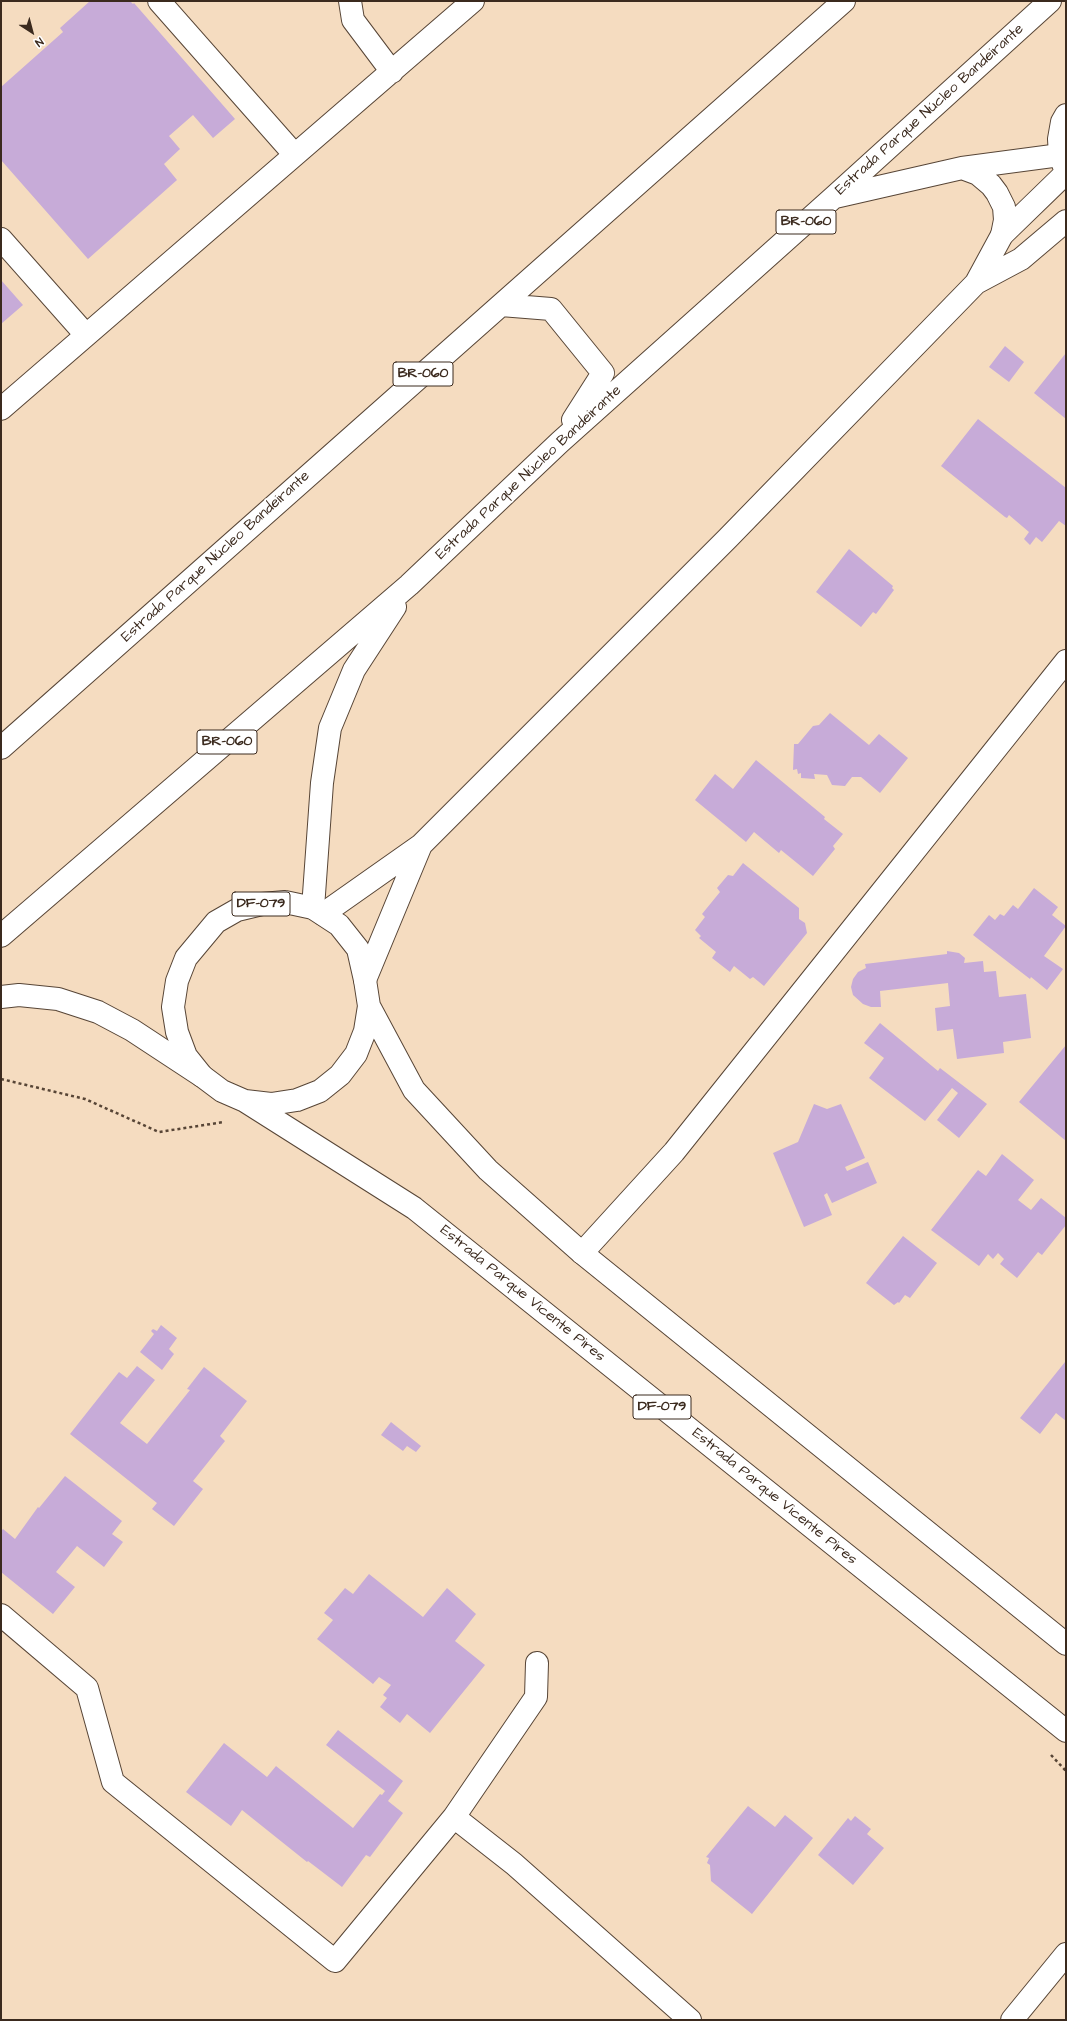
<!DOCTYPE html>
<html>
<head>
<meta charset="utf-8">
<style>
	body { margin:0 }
	#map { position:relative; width:1067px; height:2021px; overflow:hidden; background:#f5dcc0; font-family:"Architects Daughter",sans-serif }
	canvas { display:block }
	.frame { position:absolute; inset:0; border:2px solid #3b2a1e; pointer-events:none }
	.north { position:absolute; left:12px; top:12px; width:40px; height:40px; -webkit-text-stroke:3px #fff; paint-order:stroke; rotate:144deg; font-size:11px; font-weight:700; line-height:16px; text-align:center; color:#3b2a1e }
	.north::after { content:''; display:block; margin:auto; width:14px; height:18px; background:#3b2a1e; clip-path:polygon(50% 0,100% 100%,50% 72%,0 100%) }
</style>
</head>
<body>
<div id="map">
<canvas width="1067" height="2021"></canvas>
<div class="frame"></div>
<div class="north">N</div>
</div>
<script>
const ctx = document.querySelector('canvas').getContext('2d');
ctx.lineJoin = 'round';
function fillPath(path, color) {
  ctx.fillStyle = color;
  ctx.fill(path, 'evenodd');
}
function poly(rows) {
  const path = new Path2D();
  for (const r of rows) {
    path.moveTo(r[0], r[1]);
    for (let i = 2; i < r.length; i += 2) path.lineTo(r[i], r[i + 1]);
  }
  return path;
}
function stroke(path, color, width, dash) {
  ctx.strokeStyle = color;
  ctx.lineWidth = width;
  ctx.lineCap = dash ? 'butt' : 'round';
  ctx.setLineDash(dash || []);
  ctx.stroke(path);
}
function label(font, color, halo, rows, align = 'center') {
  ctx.font = font + ' "Architects Daughter",sans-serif';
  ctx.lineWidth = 3.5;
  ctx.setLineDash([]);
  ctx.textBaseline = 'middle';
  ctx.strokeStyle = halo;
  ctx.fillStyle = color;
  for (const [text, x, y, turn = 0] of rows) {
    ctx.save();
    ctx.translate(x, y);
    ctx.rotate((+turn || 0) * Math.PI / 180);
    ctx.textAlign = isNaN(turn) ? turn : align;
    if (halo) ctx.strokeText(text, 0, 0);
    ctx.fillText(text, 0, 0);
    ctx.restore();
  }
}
fillPath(poly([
	[90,1,130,1,133,4,134,3,235,119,213,138,193,115,169,136,180,149,164,164,177,180,88,259,1,160,1,87,63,32,60,28],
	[1,280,23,305,1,324],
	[1005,346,1024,362,1009,382,989,367],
	[1066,353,1066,419,1034,393],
	[978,419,1066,488,1066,526,1059,521,1042,542,1036,537,1030,545,1024,539,1029,532,1009,515,1007,518,1005,517,941,466],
	[849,549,893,586,892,588,894,590,876,614,873,612,861,627,816,592],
	[830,713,869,745,879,734,908,758,880,793,861,777,852,777,845,786,832,785,827,775,814,774,815,779,801,778,801,773,798,774,797,769,793,770,794,744,798,744,813,726,819,725],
	[756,760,825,817,824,819,843,834,833,846,835,849,813,876,781,850,779,853,754,832,746,842,695,800,715,774,733,789],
	[743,863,799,908,799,919,805,923,807,933,764,986,753,977,750,979,734,966,730,972,712,958,716,952,699,938,701,936,695,930,705,917,702,914,720,892,717,888,728,875,733,876],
	[1034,888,1058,907,1052,915,1066,926,1044,956,1063,969,1047,990,1031,977,1030,979,973,935,989,915,995,920,1000,914,1004,916,1013,905,1018,909],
	[947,951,959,953,965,958,964,963,983,961,984,972,996,971,999,997,1026,994,1031,1038,1003,1042,1004,1053,957,1059,953,1029,937,1031,935,1008,950,1006,948,983,880,991,881,1007,871,1007,863,1004,853,995,851,987,853,979,858,972,866,968,865,964,947,954],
	[880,1023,938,1071,940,1068,987,1104,959,1138,937,1120,958,1093,952,1088,925,1121,869,1078,884,1058,864,1043],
	[1066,1045,1066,1141,1019,1102],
	[814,1104,827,1109,841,1104,865,1158,845,1167,847,1171,868,1162,877,1183,832,1203,827,1193,824,1195,832,1215,804,1227,773,1153,798,1142],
	[1002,1154,1034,1180,1018,1200,1031,1210,1041,1198,1066,1218,1066,1225,1042,1255,1038,1252,1017,1278,1000,1264,1004,1259,998,1253,993,1259,988,1254,979,1266,931,1230,978,1170,986,1176],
	[903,1236,937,1263,910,1298,905,1295,899,1303,898,1302,894,1305,866,1283],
	[161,1325,177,1338,169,1349,174,1354,162,1370,140,1352,154,1334,151,1331,153,1329,157,1331],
	[1065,1362,1066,1421,1056,1413,1040,1434,1020,1418],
	[137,1366,155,1380,120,1423,147,1444,190,1390,187,1389,204,1367,247,1401,220,1436,225,1441,193,1481,203,1489,174,1526,152,1509,157,1503,70,1434,119,1372,127,1378],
	[391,1422,421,1446,416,1452,407,1446,403,1451,381,1435],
	[65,1476,122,1521,112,1534,123,1542,104,1567,77,1546,56,1572,75,1587,53,1614,1,1572,1,1531,3,1529,15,1539,38,1507,39,1508],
	[369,1574,423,1617,447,1588,476,1614,455,1641,485,1665,430,1733,407,1714,400,1723,380,1707,387,1698,383,1695,391,1685,379,1677,373,1684,317,1639,333,1620,324,1613,345,1588,353,1594],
	[338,1730,403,1781,388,1801,403,1813,370,1857,366,1855,342,1887,308,1861,307,1862,242,1810,231,1826,186,1792,224,1743,267,1777,276,1766,353,1828,380,1794,382,1795,385,1791,326,1745],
	[748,1806,775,1827,785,1815,813,1838,752,1914,711,1881,710,1865,707,1863,709,1858,706,1857],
	[855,1816,871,1829,867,1834,884,1848,853,1885,818,1855,848,1818,851,1821]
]), '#c7abd8');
const minor = poly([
	[159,1,294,154],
	[350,1,353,20,392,72],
	[1066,115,1062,122,1059,139,1060,155,1066,172],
	[1,239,86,335],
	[976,283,1021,259,1066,221],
	[1,409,473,1],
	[323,914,421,845,728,538,976,283,1002,235,1066,173],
	[365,980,421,845],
	[582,1253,674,1152,1066,661],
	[1,1615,87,1688,113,1782,335,1961,454,1817],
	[537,1663,536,1697,454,1817,514,1864,690,2020],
	[1012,2020,1066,1954]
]);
const major = poly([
	[285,902,313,908,339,925,358,949,365,980,369,1006,365,1031,356,1054,340,1075,320,1091,297,1100,271,1104,245,1101,222,1091,202,1076,186,1056,177,1032,173,1007,177,981,186,958,216,922,237,910,262,904,285,902],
	[369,1006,414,1090,488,1170,582,1253,1066,1644],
	[245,1101,414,1208,1066,1731]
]);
const highway = poly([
	[962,168,978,174,991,185,997,193,1004,207,1005,220,1002,235],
	[835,197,962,168,1060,155],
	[501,305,551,309,603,373,573,420],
	[1,748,844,1],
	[313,908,322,783,330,728,354,670,395,607],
	[1,936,409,585,560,442,834,197,1050,1],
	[1,997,19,995,58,999,98,1012,132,1030,202,1076]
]);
stroke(minor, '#574536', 24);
stroke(major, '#574536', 24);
stroke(highway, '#574536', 24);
stroke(poly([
	[1,1079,85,1099,159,1132,224,1122],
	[1051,1755,1066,1771]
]), '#574536', 2.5, [3, 3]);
stroke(minor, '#fff', 22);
stroke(major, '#fff', 22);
stroke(highway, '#fff', 22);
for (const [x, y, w] of [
	[806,222,60],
	[423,374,60],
	[227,742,60],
	[261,904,58],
	[662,1407,58]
]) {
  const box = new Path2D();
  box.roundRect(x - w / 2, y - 12, w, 24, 3);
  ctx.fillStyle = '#fff';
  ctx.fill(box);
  stroke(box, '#3b2a1e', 1);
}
label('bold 14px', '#3b2a1e', null, [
	["BR-060",806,222],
	["BR-060",423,374],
	["BR-060",227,742],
	["DF-079",261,904],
	["DF-079",662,1407]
]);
label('15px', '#3b2a1e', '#fff', [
	["Estrada Parque Núcleo Bandeirante",930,110,-42],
	["Estrada Parque Núcleo Bandeirante",529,473,-43],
	["Estrada Parque Núcleo Bandeirante",216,557,-42],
	["Estrada Parque Vicente Pires",522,1294,39],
	["Estrada Parque Vicente Pires",774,1497,39]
]);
</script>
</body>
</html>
